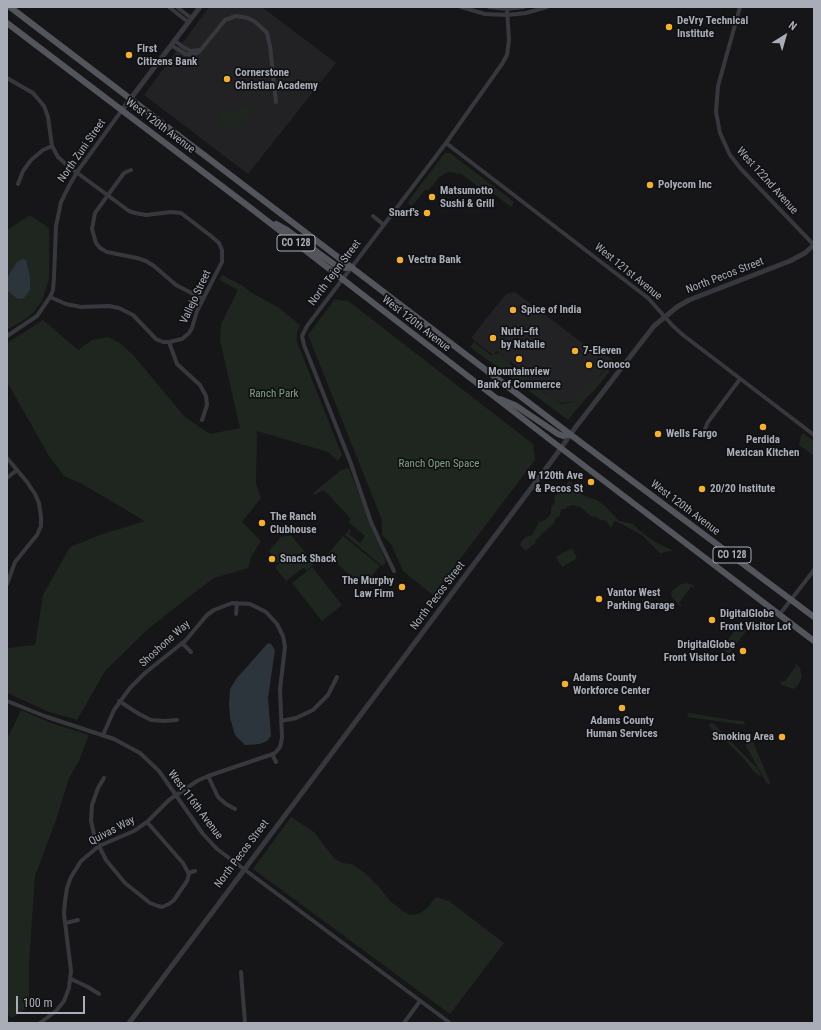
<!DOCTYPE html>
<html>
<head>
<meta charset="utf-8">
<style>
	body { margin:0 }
	#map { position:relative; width:821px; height:1030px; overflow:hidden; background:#161618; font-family:"Roboto Condensed",sans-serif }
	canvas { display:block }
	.frame { position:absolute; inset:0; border:8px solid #a8adb8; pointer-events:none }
	.north { position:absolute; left:765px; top:16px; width:40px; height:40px; -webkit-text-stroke:3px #111113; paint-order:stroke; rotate:37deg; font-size:11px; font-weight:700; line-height:16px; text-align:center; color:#a8adb8 }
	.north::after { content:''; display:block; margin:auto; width:14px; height:18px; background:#a8adb8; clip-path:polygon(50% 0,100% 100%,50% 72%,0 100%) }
	.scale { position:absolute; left:16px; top:996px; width:69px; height:18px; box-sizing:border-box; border:2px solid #a8adb8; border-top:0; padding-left:5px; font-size:12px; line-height:14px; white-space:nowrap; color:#a8adb8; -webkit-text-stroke:3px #111113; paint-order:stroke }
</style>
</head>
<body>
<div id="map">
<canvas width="821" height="1030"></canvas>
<div class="frame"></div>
<div class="north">N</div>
<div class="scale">100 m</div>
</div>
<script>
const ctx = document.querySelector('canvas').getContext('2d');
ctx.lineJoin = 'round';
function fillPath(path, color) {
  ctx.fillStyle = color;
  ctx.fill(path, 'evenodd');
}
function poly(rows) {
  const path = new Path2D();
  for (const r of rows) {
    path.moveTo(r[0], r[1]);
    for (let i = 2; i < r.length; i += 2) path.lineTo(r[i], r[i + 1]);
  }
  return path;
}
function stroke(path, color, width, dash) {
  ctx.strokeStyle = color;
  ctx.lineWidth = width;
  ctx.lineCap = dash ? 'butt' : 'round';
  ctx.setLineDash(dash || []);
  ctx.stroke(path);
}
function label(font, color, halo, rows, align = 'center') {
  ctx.font = font + ' "Roboto Condensed",sans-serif';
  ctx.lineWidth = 3.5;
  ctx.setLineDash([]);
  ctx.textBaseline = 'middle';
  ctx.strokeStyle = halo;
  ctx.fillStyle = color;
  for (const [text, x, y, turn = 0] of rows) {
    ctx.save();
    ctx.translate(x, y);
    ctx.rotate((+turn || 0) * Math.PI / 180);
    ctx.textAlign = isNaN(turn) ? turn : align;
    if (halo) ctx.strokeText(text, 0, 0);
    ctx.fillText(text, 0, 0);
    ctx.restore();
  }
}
fillPath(poly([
	[209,7,262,7,336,63,248,174,144,95],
	[515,292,589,348,596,348,613,360,576,402,560,403,554,400,527,380,528,375,497,351,493,355,471,338,506,294]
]), '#222225');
fillPath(poly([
	[244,105,251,110,234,133,217,119,226,109,230,112],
	[446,153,450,153,514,202,511,207,490,191,488,194,460,173,459,174,451,172,445,173,441,177,440,176,428,191,426,189,412,206,408,204,410,199,444,154],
	[30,215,49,228,49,279,42,301,33,313,24,320,7,330,7,226,9,229],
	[222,275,243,286,249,291,279,308,300,325,297,332,297,342,342,455,338,461,328,452,257,431,256,484,261,498,242,522,261,541,251,557,248,568,214,578,186,599,147,630,105,671,77,720,47,711,7,693,7,648,35,645,43,595,70,547,100,535,145,521,82,484,64,476,49,456,7,382,7,343,43,320,78,350,92,340,108,337,120,343,134,356,185,417,210,434,240,428,220,340,221,324,238,290,219,280],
	[335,299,343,301,347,300,533,444,535,460,433,595,403,571,391,544,382,535,382,520,308,335],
	[474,342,491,355,499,353,510,361,510,364,523,374,528,376,527,380,554,400,561,404,575,402,576,398,608,368,610,371,594,391,588,396,568,420,470,347],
	[803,433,814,441,814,456,799,445,801,436],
	[347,468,349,469,386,562,382,566,345,535,350,529,351,531,349,534,360,543,365,536,348,522,351,519,324,490,314,495,313,493,340,471],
	[569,481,571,482,573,486,584,496,597,500,605,506,619,521,633,524,640,531,655,542,674,551,665,552,661,554,642,535,625,526,622,524,614,521,611,528,606,521,601,520,596,517,590,516,582,508,573,505,567,507,565,509,561,509,560,516,556,518,554,523,541,535,539,538,536,539,535,544,532,545,527,550,525,550,520,545,521,542,526,537,532,535,539,522,545,520,551,514,551,508,555,502,554,499,556,495],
	[287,536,292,536,314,564,307,570,303,568,286,581,275,567,280,563,275,562,276,561,275,559,269,551,281,537],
	[343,536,380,566,363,586,327,555],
	[572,548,577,558,562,567,556,557],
	[312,567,342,605,322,621,292,583],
	[686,583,693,585,695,588,691,587,679,603,682,605,680,606,672,597,671,593,673,590,679,585],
	[739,625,747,630,729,654,722,648],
	[795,663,800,668,802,677,797,687,793,689,782,685,780,682,782,681,784,682,796,666,794,664],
	[21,710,51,723,89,735,78,763,69,778,56,820,35,876,29,963,29,999,26,1009,12,1018,7,1014,7,739],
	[690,713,730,720,744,721,745,725,688,717,687,714],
	[710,723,714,724,757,768,761,775,761,777,754,772,744,759,727,742,711,729,709,726],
	[749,740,753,742,770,782,769,785,765,781,746,746,746,742],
	[291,817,314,832,334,858,342,863,352,864,365,873,379,887,390,901,403,911,410,915,418,914,426,909,436,897,449,901,504,943,450,1014,253,869]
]), '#1e261f');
fillPath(poly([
	[23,259,26,260,27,264,30,277,30,290,24,298,18,299,15,297,10,292,7,292,7,278,17,262],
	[268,643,271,644,275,650,268,698,271,736,267,741,260,744,245,745,235,735,230,718,229,704,230,689,237,678]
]), '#2c353c');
stroke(poly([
	[169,7,188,22],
	[177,7,191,18],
	[461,7,485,14,508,15,526,13,547,7],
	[489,7,507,9,524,7],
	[740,7,718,86,716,112,720,133,730,155,741,169,814,245],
	[174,40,183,47,191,51,199,50],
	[171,45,185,54,193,55,199,52,225,20,236,16,248,18,254,21,261,27,267,33,270,46,276,102],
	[7,78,33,93,44,106,48,117,52,146,58,157,68,166,129,211,135,213,146,215,171,212,181,213,211,236,219,243,222,250,222,262,197,311,192,328,189,333,182,339,169,342],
	[446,143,648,298,673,326,683,335,814,435],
	[131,170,124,173,95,213,92,229,96,243,100,248,107,252,137,258,146,261,154,266,176,285,203,299],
	[18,184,23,171,31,160,43,150,52,146],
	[373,216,384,225],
	[50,297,66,304,81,307,109,306,119,308,133,315,156,339,163,342,169,342,177,364,200,385,206,396,207,405,202,420],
	[7,336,37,316,50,297,53,290,54,277,56,226,61,202,69,186,77,172,122,110],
	[704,436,705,429,708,422,740,379],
	[7,458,27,482,35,494,39,503,41,517,41,526,37,535,15,562,7,584],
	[7,478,17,470],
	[394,571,381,544,371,522,350,461,304,345,302,336,307,326,446,143,502,64,507,55,509,40,507,9],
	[236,614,237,603],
	[780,614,814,570],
	[182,643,191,652],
	[7,701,47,717,114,739,140,753,159,771,203,834,217,849,450,1023],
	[119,701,139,714,151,720,165,721,177,720],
	[281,721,296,718,313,710,328,695,337,677],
	[272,754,276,762],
	[208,776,218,797,226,804,235,809],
	[104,778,98,788,92,805,91,821,95,838,106,860,125,883,150,903,158,906,162,907,169,904,174,900,187,881,189,874,183,863,147,822],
	[188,873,195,871],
	[66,923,78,920],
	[241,972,245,1023],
	[71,979,88,987,99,994],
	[40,1023,56,1011,64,1001,69,988,71,971,64,914,65,901,67,888,71,877,81,861,99,846,134,831,147,822,169,800,197,781,208,776,270,755,275,753,280,747,282,738,280,689,285,647,283,636,277,624,266,612,250,604,232,603,214,610,207,615,186,640,145,673,130,688,114,710,103,735],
	[404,1023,420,1001]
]), '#37383d', 4);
stroke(poly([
	[122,110,200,7],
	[129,1023,556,455,575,428,654,326,677,307,689,300,790,261,805,253,814,245]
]), '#37383d', 5);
stroke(poly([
	[10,7,579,441,814,617],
	[7,23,248,206,553,442,814,641],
	[276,224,287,230,335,265,345,268,352,267],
	[500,399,515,405,558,434,563,436,570,434]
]), '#53555c', 6);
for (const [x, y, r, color] of [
	[669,27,4,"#f2b134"],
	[129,55,4,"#f2b134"],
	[227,79,4,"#f2b134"],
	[650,185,4,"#f2b134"],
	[432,197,4,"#f2b134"],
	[427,213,4,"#f2b134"],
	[400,260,4,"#f2b134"],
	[513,310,4,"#f2b134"],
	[493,338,4,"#f2b134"],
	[575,351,4,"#f2b134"],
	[519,359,4,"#f2b134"],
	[589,365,4,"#f2b134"],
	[763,427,4,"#f2b134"],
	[658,434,4,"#f2b134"],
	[591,482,4,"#f2b134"],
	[702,489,4,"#f2b134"],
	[262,523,4,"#f2b134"],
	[272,559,4,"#f2b134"],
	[402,587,4,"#f2b134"],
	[599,599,4,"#f2b134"],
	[712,620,4,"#f2b134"],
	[743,651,4,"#f2b134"],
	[565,684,4,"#f2b134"],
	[622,708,4,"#f2b134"],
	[782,737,4,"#f2b134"]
]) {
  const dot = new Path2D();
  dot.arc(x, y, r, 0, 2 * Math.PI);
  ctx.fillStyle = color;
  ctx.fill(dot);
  stroke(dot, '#111113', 1.5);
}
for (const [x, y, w] of [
	[296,243,38],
	[732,555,38]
]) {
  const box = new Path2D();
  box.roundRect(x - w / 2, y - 8, w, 16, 3);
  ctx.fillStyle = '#111113';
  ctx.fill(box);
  stroke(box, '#a8adb8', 1);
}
label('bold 10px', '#a8adb8', null, [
	["CO 128",296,243],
	["CO 128",732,555]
]);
label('bold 11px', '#a8adb8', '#111113', [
	["DeVry Technical",677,21],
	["Institute",677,34],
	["First",137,49],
	["Citizens Bank",137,62],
	["Cornerstone",235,73],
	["Christian Academy",235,86],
	["Polycom Inc",658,185],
	["Matsumotto",440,191],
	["Sushi & Grill",440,204],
	["Snarf's",419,213,"right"],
	["Vectra Bank",408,260],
	["Spice of India",521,310],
	["Nutri–fit",501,332],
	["by Natalie",501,345],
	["7-Eleven",583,351],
	["Conoco",597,365],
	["Mountainview",519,372,"center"],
	["Bank of Commerce",519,385,"center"],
	["Wells Fargo",666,434],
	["Perdida",763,440,"center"],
	["Mexican Kitchen",763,453,"center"],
	["W 120th Ave",583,476,"right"],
	["& Pecos St",583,489,"right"],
	["20/20 Institute",710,489],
	["The Ranch",270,517],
	["Clubhouse",270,530],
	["Snack Shack",280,559],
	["The Murphy",394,581,"right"],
	["Law Firm",394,594,"right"],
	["Vantor West",607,593],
	["Parking Garage",607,606],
	["DigitalGlobe",720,614],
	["Front Visitor Lot",720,627],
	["DrigitalGlobe",735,645,"right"],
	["Front Visitor Lot",735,658,"right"],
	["Adams County",573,678],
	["Workforce Center",573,691],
	["Adams County",622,721,"center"],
	["Human Services",622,734,"center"],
	["Smoking Area",774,737,"right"]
], 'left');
label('11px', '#a8adb8', '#111113', [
	["West 120th Avenue",160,126,37],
	["North Zuni Street",82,151,-55],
	["West 122nd Avenue",767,181,48],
	["West 121st Avenue",628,272,39],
	["North Tejon Street",335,273,-53],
	["North Pecos Street",725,276,-21],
	["Vallejo Street",196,297,-65],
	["West 120th Avenue",416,324,38],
	["West 120th Avenue",685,508,37],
	["North Pecos Street",438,596,-53],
	["Shoshone Way",165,644,-42],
	["West 116th Avenue",195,805,53],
	["Quivas Way",112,831,-28],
	["North Pecos Street",242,854,-53]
]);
label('11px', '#7fa381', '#111113', [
	["Ranch Park",274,394],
	["Ranch Open Space",439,464]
]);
</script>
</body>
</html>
